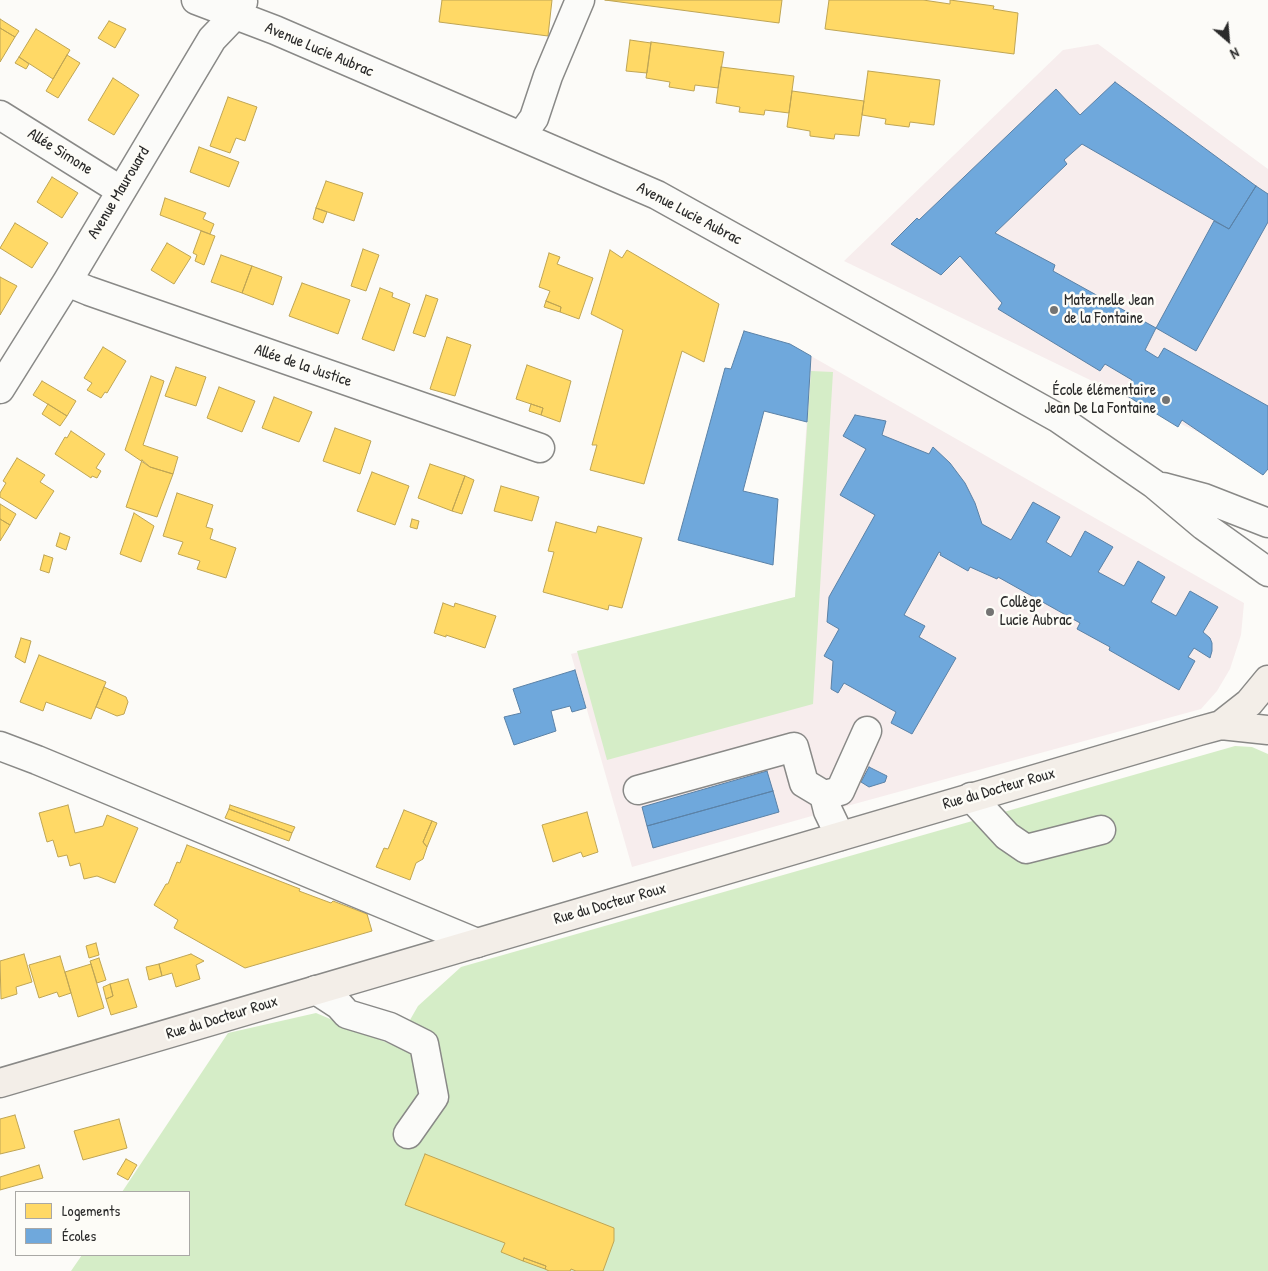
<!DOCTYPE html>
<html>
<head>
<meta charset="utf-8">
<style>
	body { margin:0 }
	#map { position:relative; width:1268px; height:1271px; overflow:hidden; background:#fcfbf8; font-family:"Patrick Hand",sans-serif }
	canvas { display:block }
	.legend { position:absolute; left:15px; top:1191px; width:175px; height:65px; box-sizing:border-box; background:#fdfcf7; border:1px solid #a9a8a5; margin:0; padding:6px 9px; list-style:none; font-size:15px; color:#2b2b2b }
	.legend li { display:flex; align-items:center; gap:10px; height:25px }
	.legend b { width:25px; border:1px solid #a9a8a5 }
	.north { position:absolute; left:1203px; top:15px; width:50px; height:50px; -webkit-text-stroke:4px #fdfcf7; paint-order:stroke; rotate:153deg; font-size:14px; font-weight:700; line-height:20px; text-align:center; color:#2b2b2b }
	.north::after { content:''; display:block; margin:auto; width:18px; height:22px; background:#2b2b2b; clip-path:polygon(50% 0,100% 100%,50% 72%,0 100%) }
</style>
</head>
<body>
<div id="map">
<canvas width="1268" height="1271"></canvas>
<ul class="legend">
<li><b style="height:14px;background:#ffd966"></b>Logements</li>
<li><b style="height:14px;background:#6fa8dc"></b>Écoles</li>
</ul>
<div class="north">N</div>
</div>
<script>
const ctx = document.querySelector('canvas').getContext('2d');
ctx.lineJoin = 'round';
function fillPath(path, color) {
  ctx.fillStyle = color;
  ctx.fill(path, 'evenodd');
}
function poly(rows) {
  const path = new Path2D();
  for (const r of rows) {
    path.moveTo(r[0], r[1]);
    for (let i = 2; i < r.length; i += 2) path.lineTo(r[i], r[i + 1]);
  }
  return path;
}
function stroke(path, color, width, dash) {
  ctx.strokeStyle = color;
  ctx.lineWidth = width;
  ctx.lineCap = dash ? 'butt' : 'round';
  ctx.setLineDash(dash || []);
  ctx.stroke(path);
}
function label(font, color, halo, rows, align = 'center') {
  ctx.font = font + ' "Patrick Hand",sans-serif';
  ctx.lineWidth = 5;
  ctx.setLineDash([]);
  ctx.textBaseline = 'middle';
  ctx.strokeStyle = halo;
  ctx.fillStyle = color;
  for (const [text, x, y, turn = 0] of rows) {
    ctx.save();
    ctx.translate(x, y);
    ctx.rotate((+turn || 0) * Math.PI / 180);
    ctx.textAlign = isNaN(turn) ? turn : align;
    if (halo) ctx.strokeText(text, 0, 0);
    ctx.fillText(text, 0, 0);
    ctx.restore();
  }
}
fillPath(poly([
	[1098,44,1268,169,1268,466,844,261,1063,50],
	[811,356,1244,603,1241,635,1230,669,1217,691,1201,709,847,806,632,867,571,654,795,597]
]), '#f7eded');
fillPath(poly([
	[811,371,833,372,813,704,607,760,577,651,795,597],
	[1235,746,1252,747,1268,754,1268,1271,71,1271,82,1255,189,1255,189,1192,122,1192,228,1033,316,1013,395,1046,418,1006,461,967]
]), '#d5edc7');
const homes = poly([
	[442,0,552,0,548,36,439,22,442,0],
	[605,0,782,0,779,23,605,0],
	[829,0,923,0,950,4,950,0,994,6,993,9,1018,13,1014,54,825,29,829,0],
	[0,19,19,31,15,37,0,28,0,19],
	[109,21,126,29,115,48,98,38,109,21],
	[0,28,15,37,0,62,0,28],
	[36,29,70,50,53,79,19,57,36,29],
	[630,40,651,43,647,73,626,71,630,40],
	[651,42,724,52,718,88,695,85,694,91,669,87,670,82,646,78,651,42],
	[67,55,80,63,58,98,46,91,67,55],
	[19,57,29,64,26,69,15,63,19,57],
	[721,67,794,76,789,113,765,110,764,115,739,112,740,107,716,103,721,67],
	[868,71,940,80,934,125,910,122,909,127,885,124,886,119,862,115,868,71],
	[113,78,139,95,114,135,88,120,113,78],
	[792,91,864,101,859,136,835,134,834,139,810,136,810,131,787,127,792,91],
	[228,97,257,107,245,141,236,138,230,153,210,146,228,97],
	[199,147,239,162,229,187,190,172,199,147],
	[52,177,78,193,62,218,37,202,52,177],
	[326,181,363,193,354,221,316,208,326,181],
	[165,198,206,213,203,219,214,224,210,234,160,215,165,198],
	[316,208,327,212,323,223,313,219,316,208],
	[15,223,48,243,32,268,0,248,15,223],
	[201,231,215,236,204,265,195,261,197,255,193,253,201,231],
	[167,243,191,257,174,284,151,270,167,243],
	[363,249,379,255,366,291,351,286,363,249],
	[610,250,622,258,627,250,719,304,704,362,682,351,644,484,590,470,597,445,592,445,623,330,591,314,610,250],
	[549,253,560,257,557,264,593,278,579,319,560,312,561,307,546,301,550,291,539,287,549,253],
	[221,255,252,266,242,293,211,282,221,255],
	[252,266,282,277,273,305,242,293,252,266],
	[0,277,17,286,0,315,0,277],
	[302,283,350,300,338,334,289,316,302,283],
	[380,288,393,293,392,297,410,304,394,351,362,339,380,288],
	[426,295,438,299,425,337,413,333,426,295],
	[546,301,561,307,560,312,544,307,546,301],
	[447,337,471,345,455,396,430,389,447,337],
	[103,347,126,361,107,393,105,392,101,398,87,390,92,383,84,378,103,347],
	[527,365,571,381,560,422,541,415,543,408,516,399,527,365],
	[176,367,206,377,196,406,165,396,176,367],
	[151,376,164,381,143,445,178,457,173,474,150,467,125,450,151,376],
	[42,381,76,401,67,416,33,395,42,381],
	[219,387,255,401,242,432,207,418,219,387],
	[274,397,312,412,299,442,262,428,274,397],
	[48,404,67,416,60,426,42,414,48,404],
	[531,404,543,408,541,415,529,411,531,404],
	[335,428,371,441,360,474,323,461,335,428],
	[71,431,105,454,96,468,101,471,97,478,92,476,91,478,55,454,65,437,67,438,71,431],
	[17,458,45,475,40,482,54,491,36,519,0,497,0,493,6,483,3,481,17,458],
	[142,460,150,467,173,474,157,517,126,507,142,460],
	[430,464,465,476,452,511,418,498,430,464],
	[372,472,409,486,395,525,357,511,372,472],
	[465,476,474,480,462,514,452,511,465,476],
	[501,486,539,497,532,521,494,511,501,486],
	[177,493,213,505,206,527,213,529,210,539,236,548,226,578,197,569,200,561,178,554,183,542,163,536,177,493],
	[0,504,16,514,10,525,0,519,0,504],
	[134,513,154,526,141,562,120,554,134,513],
	[0,519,10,525,0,541,0,519],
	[412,519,419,521,417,529,410,527,412,519],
	[556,522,596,533,598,526,642,538,622,608,609,605,608,610,543,592,554,552,548,551,556,522],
	[60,533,70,537,66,550,56,546,60,533],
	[44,555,53,558,49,573,40,570,44,555],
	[443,603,454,607,455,603,496,616,485,648,446,635,446,637,434,633,443,603],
	[21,638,31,641,25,663,15,657,21,638],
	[39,655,106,682,91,719,46,702,43,711,20,702,39,655],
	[104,687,126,697,128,702,124,714,117,716,96,707,104,687],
	[68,805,75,833,103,826,107,815,138,828,115,883,97,876,84,879,80,863,70,866,67,855,58,857,53,840,47,842,39,813,68,805],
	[230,805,295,827,292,833,229,809,230,805],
	[229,809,292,833,289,841,225,818,229,809],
	[404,810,432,821,423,842,427,847,423,859,416,863,410,880,376,867,384,848,388,849,404,810],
	[587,812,598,852,583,857,581,852,553,862,542,825,587,812],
	[432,821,437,823,427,847,423,842,432,821],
	[187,845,300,889,299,891,331,903,333,901,367,914,372,931,245,968,174,928,178,920,154,905,166,884,168,884,177,862,180,863,187,845],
	[96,943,99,955,89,958,86,946,96,943],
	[24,954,32,982,16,987,17,994,1,999,0,961,24,954],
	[191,954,204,961,196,965,200,979,176,987,172,973,162,976,159,964,191,954],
	[60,956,71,993,59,997,57,992,39,998,29,965,60,956],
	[99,958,106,980,97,983,90,961,99,958],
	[91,964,104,1008,78,1017,65,972,91,964],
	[159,964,162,976,149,980,146,967,159,964],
	[128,979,137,1007,111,1015,106,999,113,996,110,984,128,979],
	[110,984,113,996,106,999,103,987,110,984],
	[15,1115,25,1148,0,1154,0,1119,15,1115],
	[119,1119,127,1148,83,1160,74,1131,119,1119],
	[425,1154,614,1228,614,1241,603,1271,576,1271,571,1269,570,1271,549,1271,545,1269,546,1266,524,1258,523,1261,501,1252,505,1243,405,1205,425,1154],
	[126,1159,137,1165,128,1180,117,1174,126,1159],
	[39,1165,43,1178,0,1190,0,1177,39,1165],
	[524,1258,546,1266,545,1269,523,1261,524,1258]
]);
fillPath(homes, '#ffd966');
stroke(homes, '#bfa554', 1);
const schools = poly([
	[1115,82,1256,186,1229,229,1082,144,1064,160,1067,164,995,233,1055,265,1053,271,1156,328,1145,350,1158,358,1164,348,1268,406,1268,469,1263,475,1182,420,1178,427,1124,394,1132,380,1105,364,1100,371,998,309,1002,303,960,256,941,275,891,244,917,218,919,220,1056,89,1080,115,1115,82],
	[1256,186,1268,194,1268,222,1196,351,1156,328,1214,221,1229,229,1256,186],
	[744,331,790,344,811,356,807,422,764,411,743,491,778,499,773,565,678,540,725,368,731,369,744,331],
	[855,415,886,421,882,435,929,454,933,447,950,463,965,483,975,503,982,524,1011,540,1033,502,1060,517,1046,542,1071,557,1085,531,1113,547,1098,572,1124,586,1138,561,1165,577,1151,602,1176,616,1190,591,1218,607,1203,632,1210,638,1212,643,1212,651,1210,658,1194,648,1188,657,1195,661,1179,690,1109,650,1110,647,1077,629,1080,623,998,577,997,579,970,567,968,571,940,555,941,553,939,552,904,615,925,626,919,637,956,658,912,734,891,723,896,712,844,683,838,693,831,689,833,661,824,656,839,629,827,622,829,597,875,515,840,495,866,449,843,436,855,415],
	[575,670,586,708,572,712,570,706,551,711,556,731,514,745,504,717,521,713,513,689,575,670],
	[869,767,887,776,885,782,869,787,861,782,869,767],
	[767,771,773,791,647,826,642,807,767,771],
	[773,791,779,812,653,848,647,826,773,791]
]);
fillPath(schools, '#6fa8dc');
stroke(schools, '#5b82a7', 1);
const minor = poly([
	[196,0,275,30,657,195,1058,418,1154,484,1204,526,1268,572],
	[0,115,120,190],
	[521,136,534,118,548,76,580,0],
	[67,282,89,291,540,448],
	[0,389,67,282,212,39,234,16,243,2],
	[1163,487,1204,498,1268,523],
	[0,746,37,760,477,943],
	[638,790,794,747,804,783,824,795,828,811,840,836],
	[824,795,840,791,867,731],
	[971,797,1007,836,1026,849,1101,830],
	[316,990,339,1005,347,1014,390,1027,424,1044,434,1097,408,1134]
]);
const major = poly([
	[1221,725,1249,703,1268,680],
	[0,1083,1199,731,1221,725,1268,730]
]);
stroke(minor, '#898987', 31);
stroke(major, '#898987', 31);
stroke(minor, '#fbfbf9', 28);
stroke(major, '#f3eee8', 28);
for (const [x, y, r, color] of [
	[1054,310,5,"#747473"],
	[1166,400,5,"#747473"],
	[990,612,5,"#747473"]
]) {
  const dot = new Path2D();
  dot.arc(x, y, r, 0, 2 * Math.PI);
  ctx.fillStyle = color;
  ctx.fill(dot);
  stroke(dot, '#fdfcf7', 2);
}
label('16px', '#2b2b2b', '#fdfcf7', [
	["Avenue Lucie Aubrac",319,50,23],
	["Allée Simone",60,152,32],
	["Avenue Maurouard",119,193,-59],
	["Avenue Lucie Aubrac",689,214,28],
	["Allée de la Justice",303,366,19],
	["Rue du Docteur Roux",999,789,-16],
	["Rue du Docteur Roux",610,904,-16],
	["Rue du Docteur Roux",222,1018,-17]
]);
label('16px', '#2b2b2b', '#fdfcf7', [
	["Maternelle Jean",1064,301],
	["de la Fontaine",1064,319],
	["École élémentaire",1156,391,"right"],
	["Jean De La Fontaine",1156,409,"right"],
	["Collège",1000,603],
	["Lucie Aubrac",1000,621]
], 'left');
</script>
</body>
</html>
